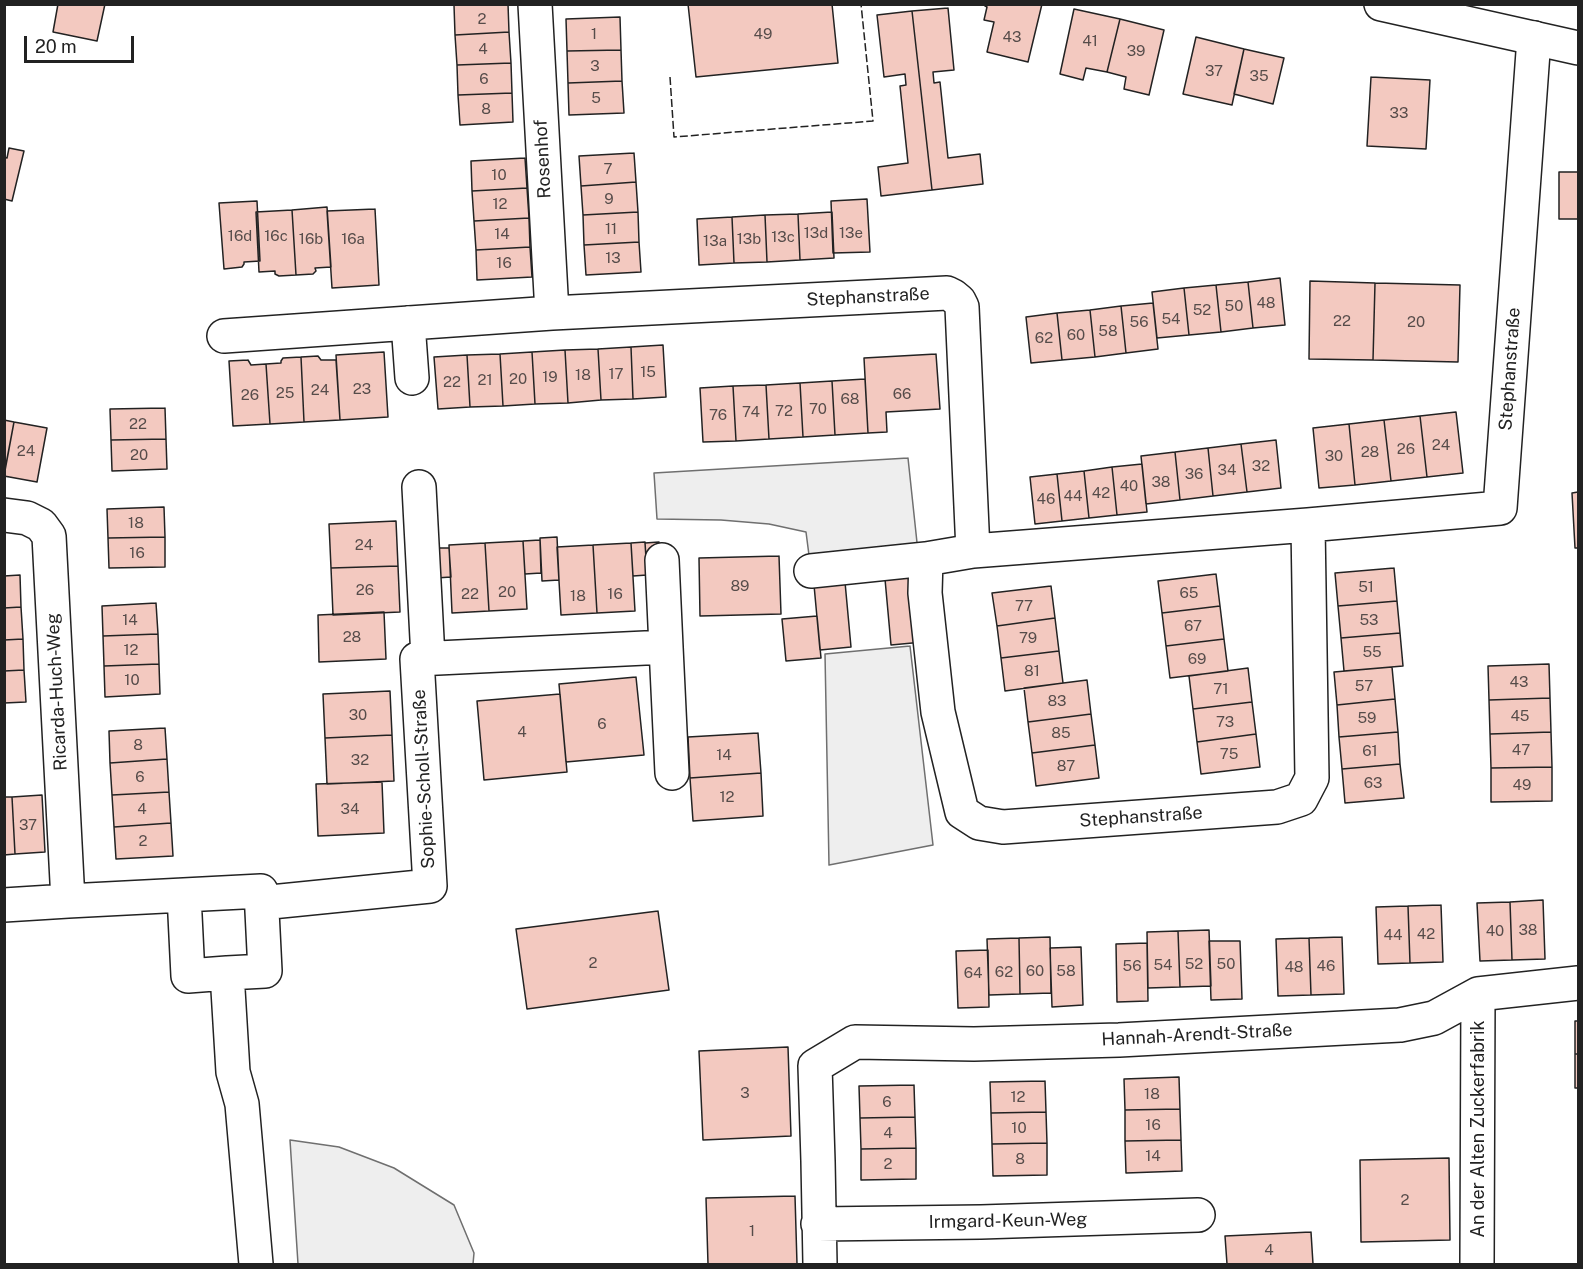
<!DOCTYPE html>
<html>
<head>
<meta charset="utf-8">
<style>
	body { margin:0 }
	#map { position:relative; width:1583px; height:1269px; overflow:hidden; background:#fff; font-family:"Public Sans",sans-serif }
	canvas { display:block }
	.frame { position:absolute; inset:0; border:6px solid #222; pointer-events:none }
	.scale { position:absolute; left:24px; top:36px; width:110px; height:27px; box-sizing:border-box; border:3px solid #222; border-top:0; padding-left:8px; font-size:18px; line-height:21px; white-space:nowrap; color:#222; -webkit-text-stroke:4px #fff; paint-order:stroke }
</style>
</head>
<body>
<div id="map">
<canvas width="1583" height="1269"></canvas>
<div class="frame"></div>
<div class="scale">20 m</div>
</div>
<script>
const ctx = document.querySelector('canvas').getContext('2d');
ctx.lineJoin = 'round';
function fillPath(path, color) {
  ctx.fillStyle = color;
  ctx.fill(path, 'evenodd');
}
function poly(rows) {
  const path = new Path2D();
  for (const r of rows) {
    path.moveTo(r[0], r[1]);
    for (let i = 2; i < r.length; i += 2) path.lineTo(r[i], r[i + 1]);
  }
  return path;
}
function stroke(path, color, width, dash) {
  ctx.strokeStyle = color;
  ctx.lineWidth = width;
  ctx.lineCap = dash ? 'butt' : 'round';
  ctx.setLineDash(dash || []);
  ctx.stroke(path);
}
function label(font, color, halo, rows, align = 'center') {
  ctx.font = font + ' "Public Sans",sans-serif';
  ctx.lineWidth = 4.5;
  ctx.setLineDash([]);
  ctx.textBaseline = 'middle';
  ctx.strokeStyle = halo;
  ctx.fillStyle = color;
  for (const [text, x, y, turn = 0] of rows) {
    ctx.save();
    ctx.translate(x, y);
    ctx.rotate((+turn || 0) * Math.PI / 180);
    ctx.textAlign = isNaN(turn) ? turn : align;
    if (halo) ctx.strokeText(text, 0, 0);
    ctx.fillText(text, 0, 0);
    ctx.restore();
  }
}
const green = poly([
	[908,458,918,552,810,563,806,532,769,524,721,520,657,519,654,473,908,458],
	[910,646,933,845,829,865,825,654,910,646],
	[290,1140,339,1147,394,1168,454,1205,474,1253,473,1264,298,1264,290,1140]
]);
fillPath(green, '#eee');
stroke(green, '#6f6f6f', 1.5);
const building = poly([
	[58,4,105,4,97,41,53,32,58,4],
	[508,4,509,32,455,35,454,5,508,4],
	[688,4,832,4,838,63,696,77,688,4],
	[982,4,1042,4,1028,62,987,52,994,22,984,20,987,7,982,4],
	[948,8,954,70,933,72,934,83,940,82,948,158,980,154,983,184,932,190,912,11,948,8],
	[1074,9,1120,19,1107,72,1086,68,1083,80,1060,74,1074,9],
	[912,11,932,190,881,196,878,167,908,163,900,86,906,85,905,74,884,77,877,15,912,11],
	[620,17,621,50,567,51,566,19,620,17],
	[1120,19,1164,30,1149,95,1124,89,1126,77,1107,72,1120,19],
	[509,32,511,63,457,65,455,35,509,32],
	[1196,37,1244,49,1232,105,1183,94,1196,37],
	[1244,49,1284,58,1273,104,1234,94,1244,49],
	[621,50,622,81,568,83,567,51,621,50],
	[511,63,512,93,458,95,457,65,511,63],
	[1371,77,1430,80,1426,149,1367,146,1371,77],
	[622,81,624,113,569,115,568,83,622,81],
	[512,93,513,122,460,125,458,95,512,93],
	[9,148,24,151,12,201,4,199,4,157,7,158,9,148],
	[634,153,636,182,581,186,579,156,634,153],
	[525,158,527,188,472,191,471,161,525,158],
	[1559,172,1578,172,1578,219,1559,219,1559,172],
	[636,182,638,212,583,215,581,186,636,182],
	[527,188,529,218,474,221,472,191,527,188],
	[867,199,870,252,833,253,831,201,867,199],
	[257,201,260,261,244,262,244,264,242,267,224,269,219,203,257,201],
	[327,207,331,267,315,268,316,271,313,274,296,275,292,210,327,207],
	[375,209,379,285,332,288,327,211,375,209],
	[292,210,296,275,279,276,275,274,275,271,259,272,256,212,292,210],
	[638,212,639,242,584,245,583,215,638,212],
	[832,212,834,258,800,260,798,214,832,212],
	[798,214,800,260,767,262,765,215,798,214],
	[765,215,767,262,734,263,732,217,765,215],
	[732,217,734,263,699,265,697,219,732,217],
	[529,218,530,247,476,250,474,221,529,218],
	[639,242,641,272,586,275,584,245,639,242],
	[530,247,532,277,477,280,476,250,530,247],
	[1280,278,1285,325,1253,328,1248,282,1280,278],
	[1310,281,1375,283,1373,360,1309,359,1310,281],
	[1248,282,1253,328,1221,332,1216,285,1248,282],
	[1375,283,1460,285,1458,362,1373,360,1375,283],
	[1216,285,1221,332,1189,335,1184,288,1216,285],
	[1184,288,1189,335,1157,338,1152,292,1184,288],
	[1153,303,1158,349,1126,353,1121,306,1153,303],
	[1121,306,1126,353,1095,357,1090,310,1121,306],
	[1090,310,1095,357,1062,360,1057,313,1090,310],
	[1057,313,1062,360,1031,363,1026,317,1057,313],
	[663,345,666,397,633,399,631,347,663,345],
	[631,347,633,399,601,400,598,349,631,347],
	[598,349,601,400,568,403,565,350,598,349],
	[565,350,568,403,535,404,532,352,565,350],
	[384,352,388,417,340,420,336,355,384,352],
	[532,352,535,404,503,406,500,354,532,352],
	[500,354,503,406,470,407,467,355,500,354],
	[936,354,940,409,886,412,887,432,868,433,864,358,936,354],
	[467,355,470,407,438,409,434,357,467,355],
	[318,356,321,360,336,360,340,420,304,422,301,357,318,356],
	[301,357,304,422,270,424,266,364,281,363,281,361,283,358,301,357],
	[248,360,251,365,266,364,270,424,233,426,229,361,248,360],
	[865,379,868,433,835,435,832,381,865,379],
	[832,381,835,435,803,437,800,383,832,381],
	[800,383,803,437,769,439,766,385,800,383],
	[766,385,769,439,736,441,733,386,766,385],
	[733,386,736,441,703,442,700,388,733,386],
	[165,408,166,439,111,440,110,409,165,408],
	[1456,412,1463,473,1427,477,1420,416,1456,412],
	[1420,416,1427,477,1391,481,1384,420,1420,416],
	[4,420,14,422,4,475,4,420],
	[1384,420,1391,481,1355,485,1349,424,1384,420],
	[14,422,47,428,37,482,4,476,14,422],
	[1349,424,1355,485,1319,488,1313,428,1349,424],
	[166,439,167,469,112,471,111,440,166,439],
	[1276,440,1281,488,1247,492,1241,444,1276,440],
	[1241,444,1247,492,1213,496,1208,448,1241,444],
	[1208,448,1213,496,1180,500,1175,452,1208,448],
	[1175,452,1180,500,1146,504,1141,456,1175,452],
	[1142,464,1147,512,1117,515,1112,467,1142,464],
	[1112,467,1117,515,1089,518,1084,471,1112,467],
	[1084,471,1089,518,1062,521,1057,474,1084,471],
	[1057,474,1062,521,1035,524,1030,477,1057,474],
	[1578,492,1578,548,1575,548,1572,493,1578,492],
	[164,507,165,537,108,538,107,509,164,507],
	[396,521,398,566,331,568,329,524,396,521],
	[165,537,165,567,109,568,108,538,165,537],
	[557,537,559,580,542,581,540,538,557,537],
	[540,540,541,573,525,574,523,541,540,540],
	[523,541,527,609,489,611,485,543,523,541],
	[645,542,647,575,633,576,631,543,645,542],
	[659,542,660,557,646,558,645,543,659,542],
	[485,543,489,611,452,613,449,545,485,543],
	[631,543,635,611,597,613,593,545,631,543],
	[593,545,597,613,561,615,557,547,593,545],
	[435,548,449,548,451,577,436,578,435,548],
	[779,556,781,614,700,616,699,558,779,556],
	[398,566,400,612,333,615,331,568,398,566],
	[1394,568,1397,601,1338,606,1335,573,1394,568],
	[1216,574,1220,606,1162,613,1158,581,1216,574],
	[20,575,21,607,4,608,4,576,20,575],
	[917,576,923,642,891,645,885,579,917,576],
	[845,582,851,647,820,650,814,585,845,582],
	[1051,586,1055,618,997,626,992,593,1051,586],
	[1397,601,1400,633,1341,638,1338,606,1397,601],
	[156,603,158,634,103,636,102,606,156,603],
	[1220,606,1224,639,1166,646,1162,613,1220,606],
	[21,607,23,639,4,640,4,608,21,607],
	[384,612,386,659,319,662,318,615,384,612],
	[817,616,821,658,786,661,782,619,817,616],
	[1055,618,1059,651,1001,658,997,626,1055,618],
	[1400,633,1403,666,1344,671,1341,638,1400,633],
	[158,634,159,664,104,666,103,636,158,634],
	[23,639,24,670,4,671,4,640,23,639],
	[1224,639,1228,671,1170,678,1166,646,1224,639],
	[1059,651,1063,683,1005,691,1001,658,1059,651],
	[159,664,160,694,105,697,104,666,159,664],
	[1549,664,1550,698,1489,700,1488,666,1549,664],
	[1392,667,1395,699,1337,705,1334,672,1392,667],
	[1248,668,1252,702,1193,709,1189,676,1248,668],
	[24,670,26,702,4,703,4,671,24,670],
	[636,677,644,755,566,762,559,684,636,677],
	[1087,680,1091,714,1028,722,1024,688,1087,680],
	[390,691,392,735,325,738,323,694,390,691],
	[560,694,567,772,484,780,477,701,560,694],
	[1550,698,1551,732,1490,734,1489,700,1550,698],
	[1395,699,1398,732,1339,737,1337,705,1395,699],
	[1252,702,1256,734,1197,742,1193,709,1252,702],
	[1091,714,1095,745,1032,753,1028,722,1091,714],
	[165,728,167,759,110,763,109,731,165,728],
	[1398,732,1400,764,1342,769,1339,737,1398,732],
	[1551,732,1552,767,1491,768,1490,734,1551,732],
	[758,733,761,773,690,778,688,737,758,733],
	[1256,734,1260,767,1201,774,1197,742,1256,734],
	[392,735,394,781,327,784,325,738,392,735],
	[1095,745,1099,778,1036,786,1032,753,1095,745],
	[167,759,169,792,112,795,110,763,167,759],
	[1400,764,1404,798,1345,803,1342,769,1400,764],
	[1552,767,1552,801,1491,802,1491,768,1552,767],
	[761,773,763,816,693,821,690,778,761,773],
	[382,782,384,833,318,836,316,784,382,782],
	[169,792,171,823,114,827,112,795,169,792],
	[42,795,45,852,15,854,12,797,42,795],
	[4,797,12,797,15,854,4,855,4,797],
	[171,823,173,856,116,859,114,827,171,823],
	[1543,900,1545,959,1512,960,1510,902,1543,900],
	[1510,902,1512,960,1480,961,1477,903,1510,902],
	[1441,905,1443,962,1410,963,1408,906,1441,905],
	[1408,906,1410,963,1378,964,1376,907,1408,906],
	[658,911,669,990,527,1009,516,929,658,911],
	[1209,930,1211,986,1180,987,1178,931,1209,930],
	[1178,931,1180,987,1148,988,1147,932,1178,931],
	[1050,937,1051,993,1020,994,1019,938,1050,937],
	[1342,937,1344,994,1311,995,1309,938,1342,937],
	[1019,938,1020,994,989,995,987,939,1019,938],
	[1309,938,1311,995,1278,996,1276,939,1309,938],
	[1209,941,1240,941,1242,999,1211,1000,1209,941],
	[1147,943,1148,1001,1117,1002,1116,944,1147,943],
	[1081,947,1083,1005,1052,1007,1050,948,1081,947],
	[988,950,989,1007,958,1008,956,951,988,950],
	[1575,1021,1578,1021,1578,1054,1575,1054,1575,1021],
	[788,1047,791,1136,703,1140,699,1051,788,1047],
	[1575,1054,1578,1054,1578,1088,1575,1088,1575,1054],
	[1179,1077,1180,1109,1125,1110,1124,1079,1179,1077],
	[1045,1081,1046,1112,991,1113,990,1082,1045,1081],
	[914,1085,915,1117,860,1118,859,1086,914,1085],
	[1180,1109,1181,1140,1125,1141,1125,1110,1180,1109],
	[1046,1112,1047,1143,992,1144,991,1113,1046,1112],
	[915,1117,916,1148,861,1149,860,1118,915,1117],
	[1181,1140,1182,1171,1126,1173,1125,1141,1181,1140],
	[1047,1143,1047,1175,993,1176,992,1144,1047,1143],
	[916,1148,916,1179,861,1180,861,1149,916,1148],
	[1449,1158,1450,1240,1361,1242,1360,1160,1449,1158],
	[795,1196,797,1264,708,1264,706,1198,795,1196],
	[1311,1232,1313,1264,1227,1264,1225,1236,1311,1232]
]);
fillPath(building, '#f3c9c0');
stroke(building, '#222', 1.5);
const minor = poly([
	[535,4,552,313],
	[408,323,412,378],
	[224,336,552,313,947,293,953,296,959,301,962,307,973,551,1308,525,1500,508,1534,38],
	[419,487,428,658],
	[4,515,27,518,41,525,49,536,68,901,261,891,265,971,227,973],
	[973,551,926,559,925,593,938,712,962,812,979,823,1003,827,1277,807,1301,799,1312,778,1308,525],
	[662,560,666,647],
	[811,571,926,559],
	[184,895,188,976,227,973,233,1072,242,1104,256,1264],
	[261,903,430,886,417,659,666,647,672,773],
	[4,905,68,901],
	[818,1224,981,1222,1198,1215],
	[820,1264,818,1161,815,1066,855,1042,974,1044,1119,1040,1400,1025,1434,1018,1478,994,1578,983],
	[1477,1264,1478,994]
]);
const major = poly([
	[1381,4,1578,48]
]);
stroke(minor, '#222', 36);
stroke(major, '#222', 36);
stroke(minor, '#fff', 33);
stroke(major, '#fff', 33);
stroke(poly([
	[670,77,674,137,873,121,861,4]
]), '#222', 1.5, [8, 3]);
label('15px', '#564c4a', null, [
	["2",482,19],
	["1",594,34],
	["49",763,34],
	["43",1012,37],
	["41",1090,41],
	["4",483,49],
	["39",1136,51],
	["3",595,66],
	["37",1214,71],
	["35",1259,76],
	["6",484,79],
	["5",596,98],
	["8",486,109],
	["33",1399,113],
	["7",608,169],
	["10",499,175],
	["9",609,199],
	["12",500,204],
	["11",611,229],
	["13d",816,233],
	["13e",851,233],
	["14",502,234],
	["16d",240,236],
	["16c",276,236],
	["13c",783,237],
	["16b",311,239],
	["16a",353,239],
	["13b",749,239],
	["13a",715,241],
	["13",613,258],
	["16",504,263],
	["48",1266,303],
	["50",1234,306],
	["52",1202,310],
	["54",1171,319],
	["22",1342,321],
	["56",1139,322],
	["20",1416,322],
	["58",1108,331],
	["60",1076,335],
	["62",1044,338],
	["15",648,372],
	["17",616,374],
	["18",583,375],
	["19",550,377],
	["20",518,379],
	["21",485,380],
	["22",452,382],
	["23",362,389],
	["24",320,390],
	["25",285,393],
	["66",902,394],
	["26",250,395],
	["68",850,399],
	["70",818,409],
	["72",784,411],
	["74",751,412],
	["76",718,415],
	["22",138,424],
	["24",1441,445],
	["26",1406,449],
	["24",26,451],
	["28",1370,452],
	["20",139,455],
	["30",1334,456],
	["32",1261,466],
	["34",1227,470],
	["36",1194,474],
	["38",1161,482],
	["40",1129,486],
	["42",1101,493],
	["44",1073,496],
	["46",1046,499],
	["18",136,523],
	["24",364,545],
	["16",137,553],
	["89",740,586],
	["51",1366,587],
	["26",365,590],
	["20",507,592],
	["65",1189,593],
	["22",470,594],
	["16",615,594],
	["18",578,596],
	["77",1024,606],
	["14",130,620],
	["53",1369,620],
	["67",1193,626],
	["28",352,637],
	["79",1028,638],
	["12",131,650],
	["55",1372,652],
	["69",1197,659],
	["81",1032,671],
	["10",132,680],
	["43",1519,682],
	["57",1364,686],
	["71",1221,689],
	["83",1057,701],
	["30",358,715],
	["45",1520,716],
	["59",1367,718],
	["73",1225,722],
	["6",602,724],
	["4",522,732],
	["85",1061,733],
	["8",138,745],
	["47",1521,750],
	["61",1370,751],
	["75",1229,754],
	["14",724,755],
	["32",360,760],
	["87",1066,766],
	["6",140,777],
	["63",1373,783],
	["49",1522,785],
	["12",727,797],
	["4",142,809],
	["34",350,809],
	["37",28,825],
	["2",143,841],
	["38",1528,930],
	["40",1495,931],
	["42",1426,934],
	["44",1393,935],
	["2",593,963],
	["52",1194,964],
	["50",1226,964],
	["54",1163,965],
	["56",1132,966],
	["46",1326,966],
	["48",1294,967],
	["60",1035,971],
	["58",1066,971],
	["62",1004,972],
	["64",973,973],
	["3",745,1093],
	["18",1152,1094],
	["12",1018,1097],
	["6",887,1102],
	["16",1153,1125],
	["10",1019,1128],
	["4",888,1133],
	["14",1153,1156],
	["8",1020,1159],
	["2",888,1164],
	["2",1405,1200],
	["1",752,1231],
	["4",1269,1250]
]);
label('18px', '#222', '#fff', [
	["Rosenhof",543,159,-93],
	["Stephanstraße",868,297,-3],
	["Stephanstraße",1510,369,-86],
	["Ricarda-Huch-Weg",57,692,-93],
	["Sophie-Scholl-Straße",424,779,-93],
	["Stephanstraße",1141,817,-4],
	["Hannah-Arendt-Straße",1197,1035,-3],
	["An der Alten Zuckerfabrik",1478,1129,-90],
	["Irmgard-Keun-Weg",1008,1221,-1]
]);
</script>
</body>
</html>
